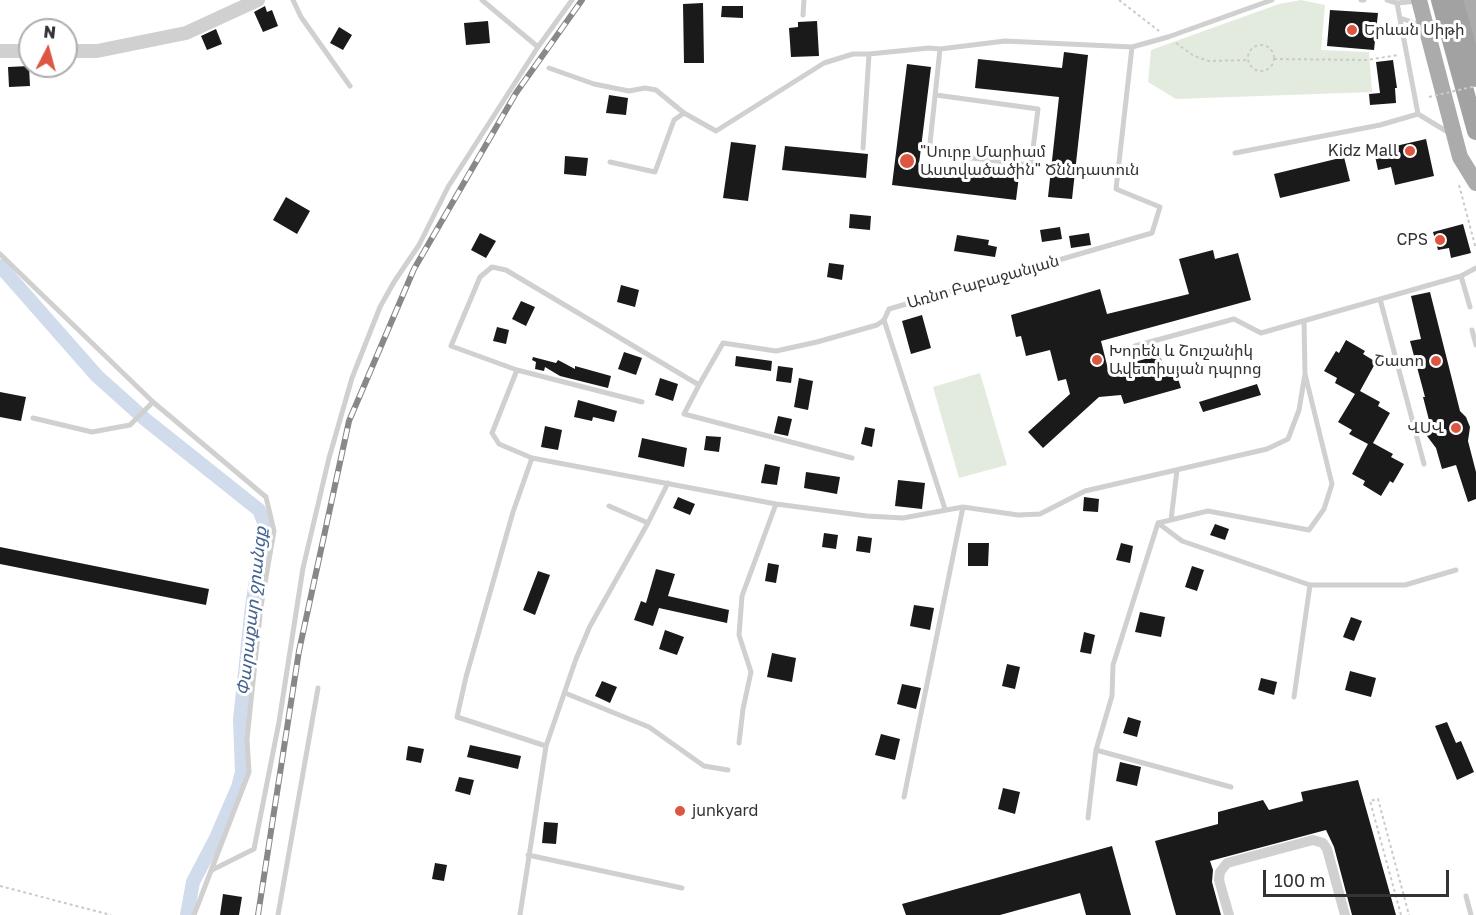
<!DOCTYPE html>
<html>
<head>
<meta charset="utf-8">
<style>
	body { margin:0 }
	#map { position:relative; width:1476px; height:915px; overflow:hidden; background:#fff; font-family:"Golos Text",sans-serif }
	canvas { display:block }
	.north { position:absolute; left:18px; top:18px; width:60px; height:60px; box-sizing:border-box; background:#fff; border:2px solid #adadad; border-radius:50%; rotate:6deg; font-size:16px; font-weight:700; line-height:24px; text-align:center; color:#333 }
	.north::after { content:''; display:block; margin:auto; width:21px; height:27px; background:#dc5742; clip-path:polygon(50% 0,100% 100%,50% 72%,0 100%) }
	.scale { position:absolute; left:1263px; top:870px; width:186px; height:27px; box-sizing:border-box; border:3px solid #333; border-top:0; padding-left:8px; font-size:18px; line-height:21px; white-space:nowrap; color:#333; -webkit-text-stroke:4px #fff; paint-order:stroke }
</style>
</head>
<body>
<div id="map">
<canvas width="1476" height="915"></canvas>
<div class="north">N</div>
<div class="scale">100 m</div>
</div>
<script>
const ctx = document.querySelector('canvas').getContext('2d');
ctx.lineJoin = 'round';
function fillPath(path, color) {
  ctx.fillStyle = color;
  ctx.fill(path, 'evenodd');
}
function poly(rows) {
  const path = new Path2D();
  for (const r of rows) {
    if (r.length === 3) {
      path.moveTo(r[0] + r[2], r[1]);
      path.arc(r[0], r[1], r[2], 0, 2 * Math.PI);
      continue;
    }
    path.moveTo(r[0], r[1]);
    for (let i = 2; i < r.length; i += 2) path.lineTo(r[i], r[i + 1]);
  }
  return path;
}
function stroke(path, color, width, dash) {
  ctx.strokeStyle = color;
  ctx.lineWidth = width;
  ctx.lineCap = dash ? 'butt' : 'round';
  ctx.setLineDash(dash || []);
  ctx.stroke(path);
}
function label(font, color, halo, rows, align = 'center') {
  ctx.font = font + ' "Golos Text","Noto Sans Armenian",sans-serif';
  ctx.lineWidth = 6;
  ctx.setLineDash([]);
  ctx.textBaseline = 'middle';
  ctx.strokeStyle = halo;
  ctx.fillStyle = color;
  for (const [text, x, y, turn = 0] of rows) {
    ctx.save();
    ctx.translate(x, y);
    ctx.rotate((+turn || 0) * Math.PI / 180);
    ctx.textAlign = isNaN(turn) ? turn : align;
    if (halo) ctx.strokeText(text, 0, 0);
    ctx.fillText(text, 0, 0);
    ctx.restore();
  }
}
fillPath(poly([
	[1301,0,1325,5,1321,50,1369,52,1372,92,1176,99,1148,82,1151,50,1279,4],
	[980,373,1007,465,959,478,933,387]
]), '#e3ebdf');
stroke(poly([
	[0,266,97,376,146,420,259,510,265,525,252,606,240,720,242,772,238,787,216,838,193,882,187,915]
]), '#d0dbec', 14);
fillPath(poly([
	[703,3,704,63,684,63,683,4],
	[265,6,267,12,272,10,278,26,263,32,254,12],
	[722,6,743,6,743,18,721,17],
	[1330,10,1378,13,1374,50,1327,46],
	[488,21,490,43,466,45,464,23],
	[817,21,819,56,791,57,789,28,798,27,798,22],
	[339,27,352,35,343,50,330,43],
	[216,29,222,44,207,50,201,36],
	[1064,52,1088,55,1072,199,1048,197,1059,97,975,88,978,59,1062,68],
	[1393,60,1397,88,1395,88,1396,103,1370,105,1369,94,1380,93,1376,62],
	[907,64,931,67,919,164,1019,176,1016,200,892,185],
	[29,66,30,86,9,87,8,67],
	[609,95,628,98,626,115,606,113],
	[1426,139,1434,176,1395,185,1391,167,1378,170,1374,151],
	[731,142,756,145,748,201,723,198],
	[785,146,868,154,866,178,782,170],
	[565,156,588,158,586,176,564,174],
	[1344,157,1350,181,1280,198,1274,174],
	[286,197,310,211,297,234,273,220],
	[850,214,871,216,870,230,849,228],
	[1463,224,1471,253,1451,258,1449,248,1438,250,1433,232],
	[1060,227,1062,239,1042,242,1040,230],
	[480,233,496,241,486,258,471,250],
	[1089,233,1091,245,1071,248,1069,236],
	[957,235,989,240,988,245,997,247,995,257,954,251],
	[1213,250,1215,259,1238,253,1251,300,1101,341,1108,369,1160,355,1164,369,1174,366,1181,388,1124,404,1121,395,1099,397,1043,448,1028,432,1070,394,1066,379,1058,381,1050,350,1026,356,1021,336,1016,337,1011,315,1100,289,1107,314,1189,294,1179,259],
	[829,263,844,265,842,280,827,277],
	[621,285,639,290,635,307,617,302],
	[1430,292,1460,411,1466,417,1470,427,1468,441,1476,472,1476,499,1468,502,1456,465,1442,469,1436,448,1427,436,1429,420,1423,397,1425,397,1410,341,1421,339,1411,296],
	[521,301,535,307,526,326,512,319],
	[922,315,931,348,911,354,902,321],
	[497,327,509,330,506,344,493,341],
	[1346,340,1365,351,1363,354,1376,362,1360,391,1380,402,1378,406,1390,413,1373,443,1393,454,1391,457,1404,464,1393,483,1390,481,1381,496,1363,485,1365,481,1352,474,1368,444,1349,434,1352,430,1338,422,1355,394,1335,383,1337,378,1324,371,1336,351,1339,353],
	[624,352,642,358,636,375,618,369],
	[736,356,772,361,771,371,735,366],
	[533,357,556,363,558,360,575,369,575,366,611,376,608,388,560,376,545,367,544,371,535,369,536,362,532,360],
	[778,366,793,368,791,383,776,381],
	[660,378,678,384,673,401,655,395],
	[799,378,813,381,808,410,794,407],
	[1257,384,1261,395,1203,412,1199,402],
	[0,392,26,397,21,421,0,417],
	[578,400,617,411,614,422,593,417,592,421,574,417],
	[778,416,792,419,788,436,774,433],
	[545,426,562,430,558,450,541,447],
	[865,427,875,429,872,447,861,444],
	[706,436,721,437,719,452,704,450],
	[642,438,687,448,684,467,638,457],
	[765,464,780,467,777,485,761,483],
	[806,472,840,477,837,494,804,488],
	[898,480,925,483,922,509,895,506],
	[678,497,695,504,690,515,673,508],
	[1084,497,1099,499,1098,512,1083,511],
	[1215,524,1229,529,1225,540,1210,535],
	[824,533,838,535,836,549,822,547],
	[858,536,872,538,870,553,856,551],
	[968,543,989,543,988,566,968,566],
	[1121,543,1133,546,1130,563,1116,560],
	[0,547,209,589,206,605,0,564],
	[768,563,779,565,776,583,765,581],
	[1192,566,1204,570,1197,591,1185,587],
	[656,569,675,574,668,596,729,610,727,623,659,608,653,626,634,620,641,601,646,603],
	[538,571,550,575,535,615,523,610],
	[914,605,934,608,930,630,910,626],
	[1140,612,1165,617,1161,637,1135,632],
	[1351,617,1362,621,1354,641,1343,637],
	[665,630,684,637,677,655,659,649],
	[1084,632,1095,635,1091,654,1080,652],
	[772,653,796,658,792,682,767,677],
	[1007,664,1020,667,1015,689,1002,686],
	[1350,671,1376,678,1371,697,1345,690],
	[1261,678,1277,682,1274,695,1258,690],
	[602,681,617,687,610,703,595,696],
	[902,684,921,688,916,709,897,704],
	[1128,717,1141,721,1137,737,1123,733],
	[1447,722,1456,743,1461,741,1474,772,1457,780,1435,726],
	[881,734,900,739,895,760,875,755],
	[470,745,521,756,518,769,467,757],
	[408,746,424,749,421,763,406,760],
	[1120,762,1141,767,1137,786,1116,781],
	[459,777,474,780,470,795,455,791],
	[1358,780,1396,915,1352,915,1334,847,1326,830,1210,861,1213,870,1212,882,1221,915,1176,915,1155,841,1218,824,1218,812,1263,800,1269,810,1303,801,1301,792],
	[1003,788,1020,792,1015,814,998,809],
	[544,822,558,823,556,844,542,843],
	[1112,846,1131,915,1086,915,1080,893,1000,915,906,915,902,904],
	[435,863,447,865,444,881,432,879],
	[223,894,242,897,239,915,220,915]
]), '#1a1a1a');
stroke(poly([
	[1119,0,1159,31],
	[1176,43,1194,56,1209,61,1248,60],
	[1261,58,13],
	[1274,59,1367,60,1398,55],
	[1459,185,1476,249],
	[0,886,111,915],
	[1401,915,1370,801,1378,799,1409,915]
]), '#cacaca', 2, [3, 3]);
stroke(poly([
	[293,0,301,17,350,86],
	[482,0,538,47],
	[1361,0,1364,0],
	[1387,0,1397,3,1418,1],
	[1397,3,1418,114,1451,134],
	[803,15,804,0],
	[1400,18,1421,25],
	[549,68,594,84,629,91,645,88,656,90,684,113,716,131,824,63,853,54,869,54],
	[936,95,1038,109,1031,165,929,153,940,49],
	[863,148,869,54,929,48,940,49,1005,41,1132,47,1168,37,1272,0],
	[1235,153,1380,125,1418,114],
	[610,162,655,172,674,120,684,113],
	[0,254,153,402,266,497,274,531,261,606,247,739,249,772,194,915],
	[1461,276,1470,307],
	[1380,299,1424,464],
	[884,320,945,509],
	[1472,330,1476,345],
	[1135,346,1234,319,1261,333,1461,276,1476,268],
	[517,370,492,433,499,444,532,458,776,504,867,516,903,518,963,507,1018,515,1040,514,1085,491,1267,449,1288,439,1299,410,1305,374],
	[642,402,517,370,451,346,480,277,492,267,506,270,699,385],
	[33,418,92,432,130,425,153,402],
	[532,458,513,512,466,677,457,717,546,746],
	[852,458,684,414,699,385,723,343,776,351,817,342,877,325,884,320,889,309,1152,233,1160,207,1116,189,1132,47],
	[609,506,648,523],
	[1171,520,1177,470],
	[1158,523,1208,511,1309,530,1324,509,1332,484,1305,374,1304,321],
	[1158,523,1182,541,1310,585,1405,585,1456,570],
	[565,693,649,727,704,766,728,770],
	[1294,697,1310,585],
	[739,743,743,709,751,672,739,635,742,596,776,504],
	[1096,750,1231,787],
	[904,797,963,507],
	[1088,818,1096,750,1112,696,1113,665,1158,523],
	[528,855,682,888],
	[212,870,254,849,279,722,303,568,329,458,352,378,380,307,394,282,419,245,448,187,538,47,572,0],
	[1466,896,1471,915],
	[278,915,318,688],
	[520,915,546,746,576,659,590,626,648,523,668,483]
]), '#d0d0d0', 5);
stroke(poly([
	[1229,915,1219,880,1220,872,1227,863,1313,840,1323,843,1327,849,1345,915]
]), '#d0d0d0', 10);
stroke(poly([
	[0,51,30,51],
	[66,51,97,51,186,33,258,0]
]), '#d0d0d0', 14);
stroke(poly([
	[1419,0,1460,157,1476,183],
	[1468,0,1472,45]
]), '#ababab', 16);
stroke(poly([
	[1440,0,1476,131],
	[1454,0,1476,78]
]), '#a2a2a2', 18);
const rail = poly([
	[258,915,299,651,349,421,414,269,516,93,582,0]
]);
stroke(rail, '#888', 6);
stroke(rail, '#fff', 4, [11]);
stroke(poly([
	[1429,97,1476,86]
]), '#cacaca', 2, [3, 3]);
for (const [x, y, r, color] of [
	[1352,30,6,"#dc5742"],
	[1410,151,6,"#dc5742"],
	[907,161,8,"#dc5742"],
	[1440,240,6,"#dc5742"],
	[1097,360,6,"#dc5742"],
	[1436,361,6,"#dc5742"],
	[1456,428,6,"#dc5742"],
	[680,811,6,"#dc5742"]
]) {
  const dot = new Path2D();
  dot.arc(x, y, r, 0, 2 * Math.PI);
  ctx.fillStyle = color;
  ctx.fill(dot);
  stroke(dot, '#fff', 2);
}
label('16px', '#333', '#fff', [
	["Երևան Սիթի",1364,30],
	["Kidz Mall",1398,151,"right"],
	["\"Սուրբ Մարիամ",920,152],
	["Աստվածածին\" Ծննդատուն",920,170],
	["CPS",1428,240,"right"],
	["Խորեն և Շուշանիկ",1109,351],
	["Ավետիսյան դպրոց",1109,369],
	["Շատո",1424,361,"right"],
	["ՎՍՎ",1444,428,"right"],
	["junkyard",692,811]
], 'left');
label('16px', '#333', '#fff', [
	["Առնո Բաբաջանյան",983,282,-16]
]);
label('italic 18px', '#446391', '#fff', [
	["Փարաքար ջրանցք",252,611,-84]
]);
</script>
</body>
</html>
